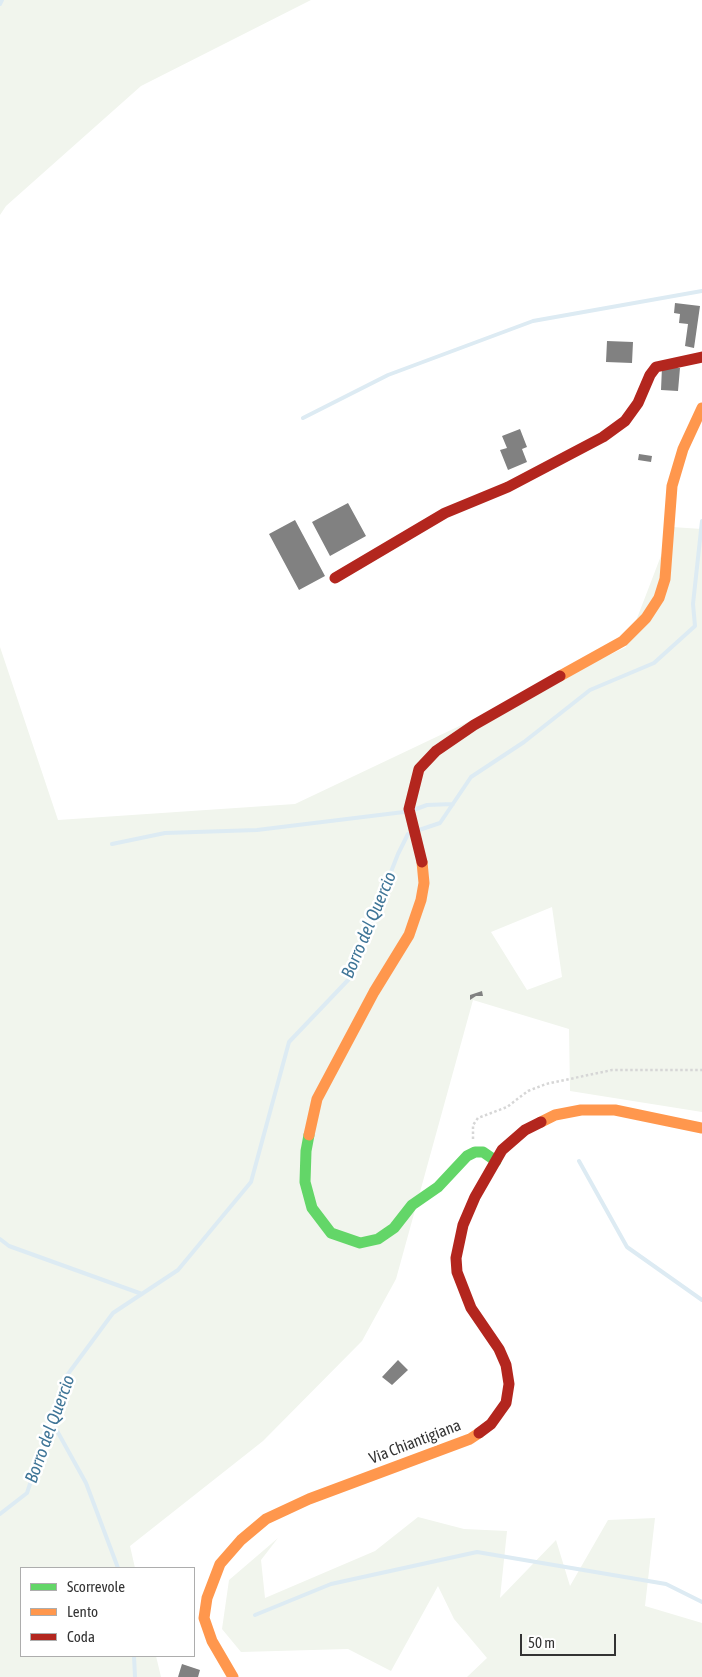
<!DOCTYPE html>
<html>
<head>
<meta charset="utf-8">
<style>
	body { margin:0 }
	#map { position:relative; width:702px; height:1677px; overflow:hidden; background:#fff; font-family:"Asap Condensed",sans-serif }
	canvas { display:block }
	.legend { position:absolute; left:20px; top:1567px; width:175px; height:90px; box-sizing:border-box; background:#fff; border:1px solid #adadad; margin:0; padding:6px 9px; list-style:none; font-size:15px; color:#333 }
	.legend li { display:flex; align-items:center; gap:10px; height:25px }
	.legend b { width:25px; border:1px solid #adadad }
	.scale { position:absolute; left:520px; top:1634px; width:96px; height:22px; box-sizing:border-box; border:2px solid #333; border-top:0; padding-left:6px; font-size:15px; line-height:18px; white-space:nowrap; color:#333; -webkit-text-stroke:4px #fff; paint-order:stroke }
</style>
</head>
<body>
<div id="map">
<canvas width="702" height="1677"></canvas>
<ul class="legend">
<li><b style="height:6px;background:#63d668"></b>Scorrevole</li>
<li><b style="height:6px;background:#ff974d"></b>Lento</li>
<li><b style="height:6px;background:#b3261e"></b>Coda</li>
</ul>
<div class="scale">50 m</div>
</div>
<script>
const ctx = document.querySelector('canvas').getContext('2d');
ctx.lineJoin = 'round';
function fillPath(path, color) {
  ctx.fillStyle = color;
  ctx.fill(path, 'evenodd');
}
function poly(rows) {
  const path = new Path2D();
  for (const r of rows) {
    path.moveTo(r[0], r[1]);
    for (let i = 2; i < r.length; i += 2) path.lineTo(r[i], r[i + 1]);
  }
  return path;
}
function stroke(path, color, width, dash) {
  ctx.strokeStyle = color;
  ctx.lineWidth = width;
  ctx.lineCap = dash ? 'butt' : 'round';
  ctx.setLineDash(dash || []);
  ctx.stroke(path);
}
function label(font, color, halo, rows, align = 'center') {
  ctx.font = font + ' "Asap Condensed",sans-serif';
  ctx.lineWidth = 5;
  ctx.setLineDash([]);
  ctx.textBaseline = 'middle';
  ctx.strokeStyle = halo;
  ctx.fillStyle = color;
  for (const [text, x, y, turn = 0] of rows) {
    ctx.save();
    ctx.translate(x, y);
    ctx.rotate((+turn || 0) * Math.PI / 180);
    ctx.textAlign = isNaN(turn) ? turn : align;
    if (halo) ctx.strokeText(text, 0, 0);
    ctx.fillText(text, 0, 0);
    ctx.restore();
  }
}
fillPath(poly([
	[0,0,311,0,141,86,6,206,0,215],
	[672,527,702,529,702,1112,570,1091,569,1029,473,1000,396,1279,362,1341,263,1441,130,1546,135,1568,21,1568,21,1656,156,1656,161,1677,0,1677,0,647,58,820,295,804,626,647],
	[552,907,562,977,527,990,491,932],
	[418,1517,464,1529,507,1531,500,1598,556,1540,570,1586,608,1520,655,1518,645,1606,702,1623,702,1677,467,1677,487,1658,454,1619,438,1586,391,1671,348,1649,241,1652,222,1629,229,1580,278,1538,261,1560,265,1598,375,1551]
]), '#f1f5ed');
stroke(poly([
	[0,4,2,0],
	[303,418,388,375,533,321,702,291],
	[416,809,427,805,453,804],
	[419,830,440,823,471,777,524,742,590,690,654,663,695,626,693,604,702,521],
	[112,844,165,833,257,830,404,812],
	[579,1161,627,1247,702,1300],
	[0,1239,9,1246,142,1294],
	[51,1420,86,1483,118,1568],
	[0,1514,27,1493,65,1378,113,1313,178,1270,251,1182,289,1042,349,979,398,854,408,834],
	[255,1615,331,1584,477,1552,666,1584,702,1602],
	[134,1656,135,1677]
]), '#ddebf3', 4);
fillPath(poly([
	[675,303,700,306,694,348,685,346,688,324,679,323,680,314,674,313],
	[607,341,633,342,632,363,606,362],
	[662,367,680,368,678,391,661,390],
	[520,429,527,447,522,449,527,462,508,470,500,450,507,448,502,436],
	[639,454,652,456,651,462,638,460],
	[348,503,366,536,330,556,312,522],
	[295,520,325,576,299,590,269,534],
	[482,991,483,996,476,996,470,1000,470,995],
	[398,1360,408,1370,392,1385,382,1377],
	[182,1664,200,1670,198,1677,178,1677]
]), '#818181');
stroke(poly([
	[473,1139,473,1125,478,1118,507,1107,528,1091,546,1084,612,1070,702,1070]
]), '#d6d6d6', 2.5, [2.5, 2.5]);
stroke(poly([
	[309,1135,306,1151,305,1182,312,1208,331,1233,360,1243,378,1239,394,1228,412,1205,438,1187,467,1156,475,1152,483,1152,496,1161]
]), '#63d668', 11);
stroke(poly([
	[560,676,623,641,646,618,659,598,665,579,672,486,683,449,702,408],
	[541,1122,555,1115,581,1110,615,1110,702,1128],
	[309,1135,317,1099,374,992,409,935,421,900,424,883,422,862],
	[233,1677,212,1641,204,1618,207,1598,220,1564,241,1540,266,1519,309,1499,470,1439,479,1433]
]), '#ff974d', 11);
stroke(poly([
	[335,578,445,513,508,487,603,437,625,421,638,403,650,375,656,367,702,357],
	[422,862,409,809,419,769,436,751,474,725,560,676],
	[479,1433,491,1424,506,1403,509,1384,506,1365,499,1349,471,1308,457,1272,456,1258,463,1225,475,1197,502,1150,525,1130,541,1122]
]), '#b3261e', 11);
label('16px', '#333', '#fff', [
	["Via Chiantigiana",415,1442,-21]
]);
label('italic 18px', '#3f7597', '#fff', [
	["Borro del Quercio",369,925,-67],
	["Borro del Quercio",50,1429,-70]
]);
</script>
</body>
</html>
